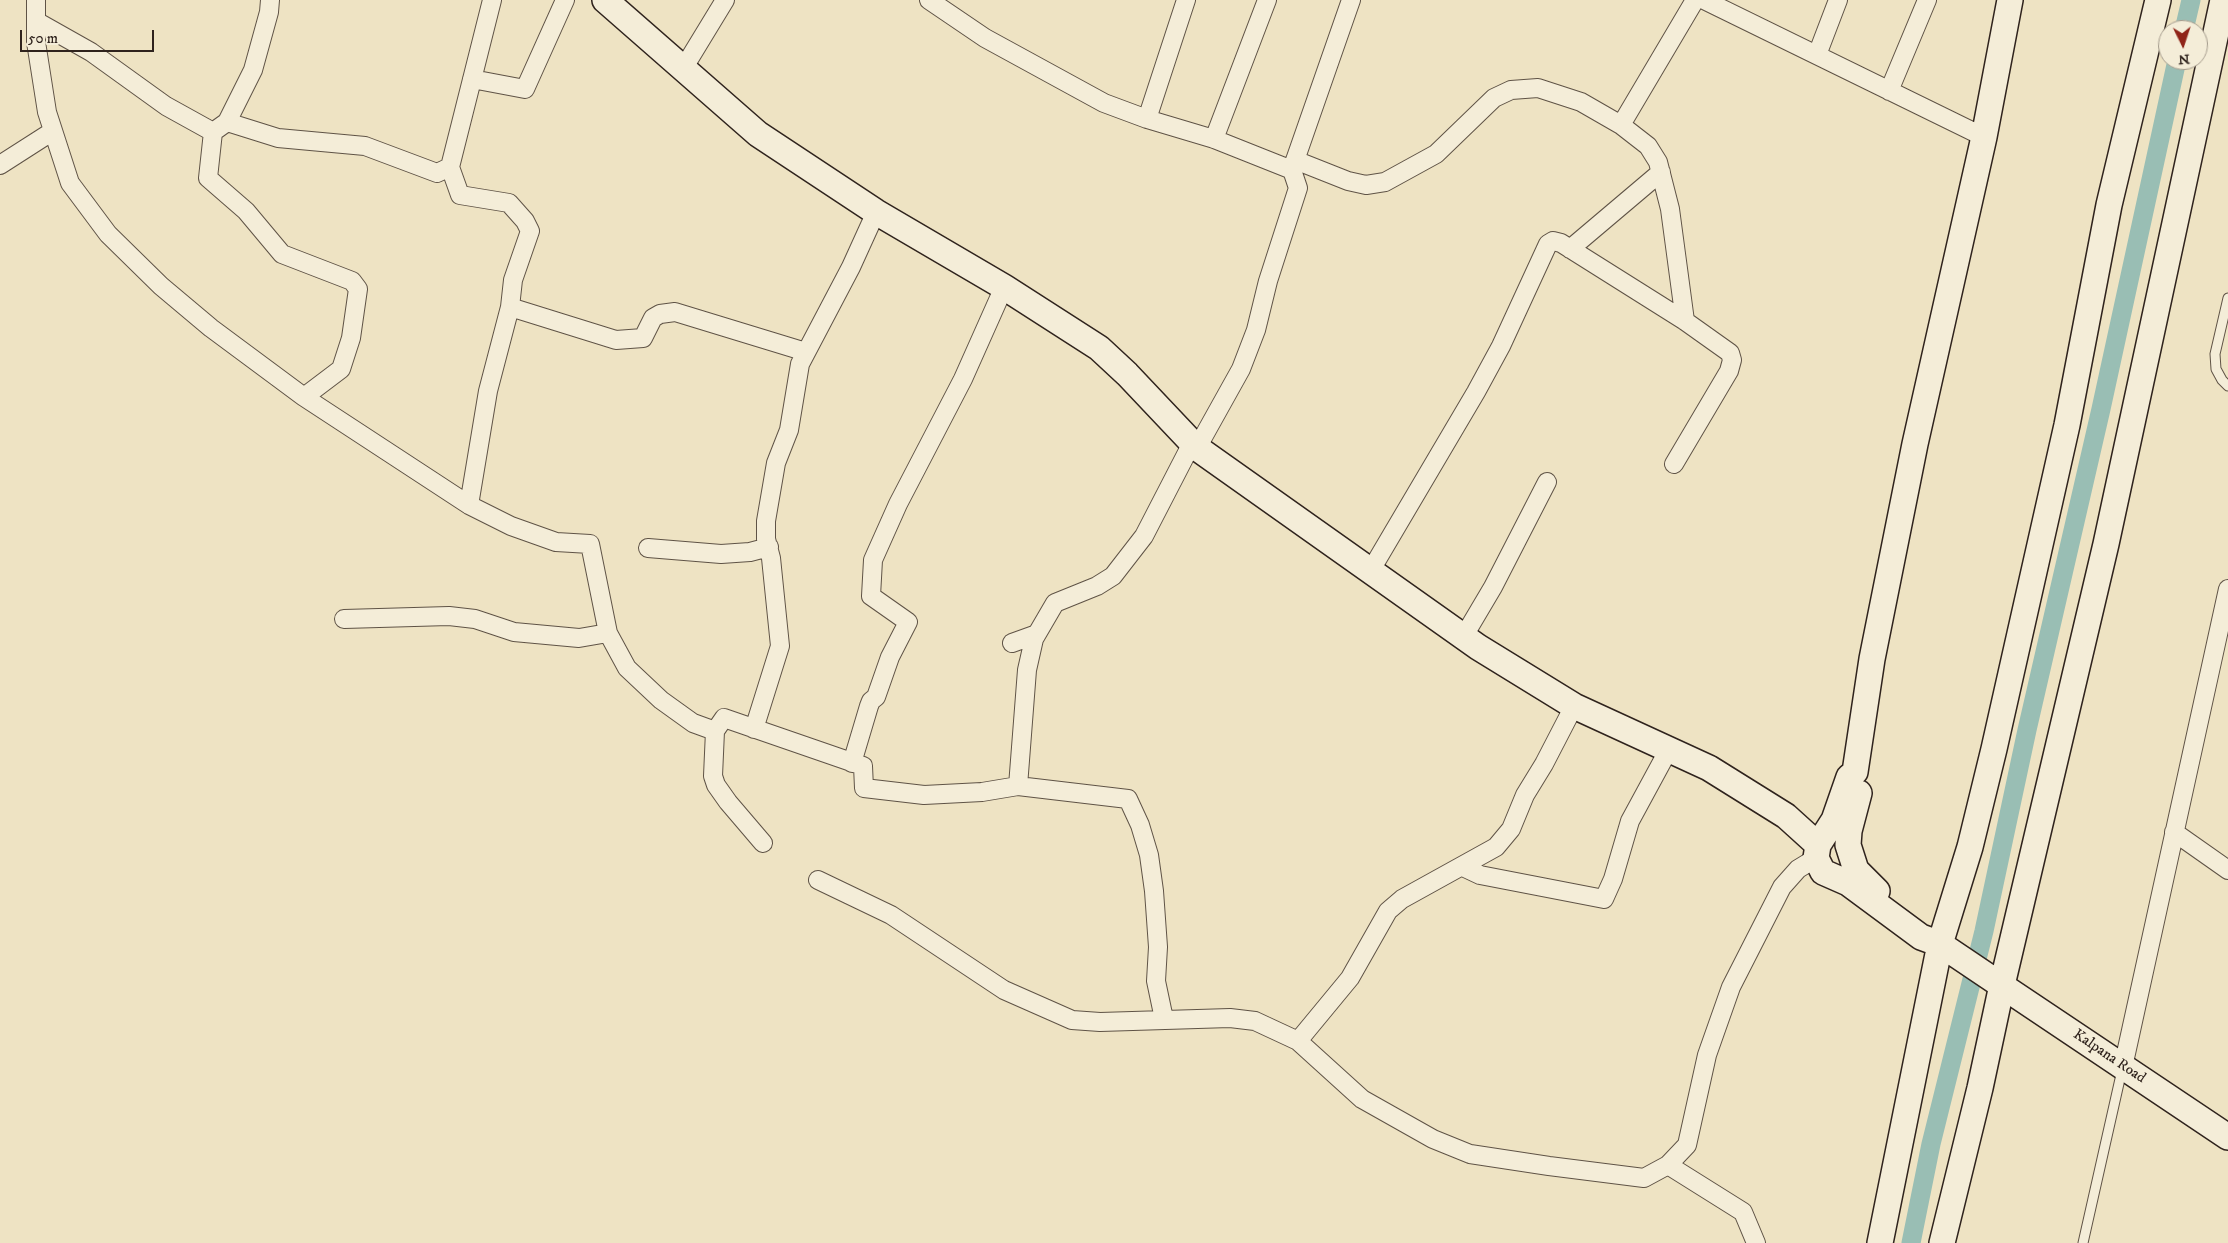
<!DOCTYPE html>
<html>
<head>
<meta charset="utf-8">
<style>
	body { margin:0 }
	#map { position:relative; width:2228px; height:1243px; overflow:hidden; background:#eee3c3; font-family:"IM FELL DW Pica",serif }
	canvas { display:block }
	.north { position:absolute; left:2158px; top:20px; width:50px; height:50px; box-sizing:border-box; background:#f4edd8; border:1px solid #a59c8d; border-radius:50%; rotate:176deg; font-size:14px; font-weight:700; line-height:20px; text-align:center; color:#2f231d }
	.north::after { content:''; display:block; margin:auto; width:18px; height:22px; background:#8f2418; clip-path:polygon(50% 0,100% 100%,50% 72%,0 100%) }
	.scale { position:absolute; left:20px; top:30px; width:134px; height:22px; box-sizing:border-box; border:2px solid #2f231d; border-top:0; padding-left:6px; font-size:15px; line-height:18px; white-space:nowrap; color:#2f231d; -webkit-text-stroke:4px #f4edd8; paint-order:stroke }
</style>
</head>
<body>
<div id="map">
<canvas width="2228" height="1243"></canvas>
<div class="north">N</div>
<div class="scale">50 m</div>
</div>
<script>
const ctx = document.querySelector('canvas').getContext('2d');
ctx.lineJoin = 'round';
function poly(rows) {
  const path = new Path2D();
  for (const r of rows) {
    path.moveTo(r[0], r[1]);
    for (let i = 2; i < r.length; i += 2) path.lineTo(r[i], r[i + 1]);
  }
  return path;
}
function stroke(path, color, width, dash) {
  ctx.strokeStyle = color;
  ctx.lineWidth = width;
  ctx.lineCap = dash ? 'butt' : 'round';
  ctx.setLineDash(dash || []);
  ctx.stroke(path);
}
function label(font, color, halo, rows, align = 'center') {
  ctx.font = font + ' "IM FELL DW Pica",serif';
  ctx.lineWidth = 4;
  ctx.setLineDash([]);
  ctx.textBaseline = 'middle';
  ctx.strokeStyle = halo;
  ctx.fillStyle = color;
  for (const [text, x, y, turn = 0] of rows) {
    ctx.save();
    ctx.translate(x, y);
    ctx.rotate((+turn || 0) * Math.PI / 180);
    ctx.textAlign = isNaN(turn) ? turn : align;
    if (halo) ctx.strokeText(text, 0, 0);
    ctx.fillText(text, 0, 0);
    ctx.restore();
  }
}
stroke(poly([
	[2184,30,2191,0],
	[1911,1243,1931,1144,1984,931,2027,730,2101,409,2177,60]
]), '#99beb4', 19);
const lane = poly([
	[2228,298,2215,354,2216,369,2222,380,2228,386],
	[2083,1243,2122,1070]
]);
const street = poly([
	[36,0,36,42,47,112,70,183,108,234,161,286,211,328,304,397,341,369,351,338,358,289,352,281,282,254,246,211,208,178,213,132],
	[929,0,985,38,1104,103,1147,119,1214,139,1292,170,1298,188,1268,281,1256,330,1241,369,1197,448],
	[1704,0,1984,137],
	[36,21,91,52,166,106,213,132,227,122,253,70,269,12,270,0],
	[1817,55,1838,0],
	[683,69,725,0],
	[472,79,525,89,565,0],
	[1889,91,1927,0],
	[1147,119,1186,0],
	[227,122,278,138,365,146,437,173,450,167,492,0],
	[1621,125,1695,0],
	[1214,139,1267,0],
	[1295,160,1348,181,1366,185,1385,182,1436,154,1494,98,1511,90,1538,88,1581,102,1621,125,1648,146,1658,162,1670,209,1685,321],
	[0,165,53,131],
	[450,167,460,195,509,203,525,221,530,231,513,280,510,307,488,391,469,505],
	[1292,169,1351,0],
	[1570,249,1661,172],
	[510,307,616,340,643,338,653,318,660,314,675,312,806,352],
	[304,397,469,505,511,526,556,542,590,544,608,633,627,668,661,700,693,723,715,731,724,718,863,766,864,788,924,795,982,792,1018,786,1128,799,1140,825,1149,855,1154,891,1158,947,1156,981,1164,1019],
	[648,548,721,554,750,552,769,547],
	[1371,570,1476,392,1501,346,1548,244,1553,241,1561,243,1685,321,1730,353,1732,360,1729,371,1674,464],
	[344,619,449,616,475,619,514,632,579,638,608,633],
	[1464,636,1493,587,1547,482],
	[1012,643,1037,634],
	[754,729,780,646,771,558,766,539,766,521,776,463,789,430,800,364,851,267,876,212],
	[715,731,713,776,716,785,728,802,763,843],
	[852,763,869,706,871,701,876,697,890,657,908,622,871,596,873,560,898,504,963,379,1004,287],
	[1018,786,1027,670,1034,639,1055,603,1097,586,1113,576,1144,536,1192,443],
	[2174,832,2228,870],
	[1463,867,1480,875,1604,899,1613,879,1630,821,1669,749],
	[818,880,891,915,1004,990,1072,1020,1100,1022,1230,1018,1255,1021,1298,1041,1350,978,1388,911,1402,899,1496,847,1511,829,1525,795,1544,764,1574,706],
	[1298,1041,1362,1099,1433,1139,1470,1154,1549,1166,1644,1178,1668,1165,1687,1145,1707,1055,1731,987,1782,887,1798,869,1816,858],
	[2123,1067,2228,589],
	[1668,1165,1743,1212,1756,1243]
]);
const secondary = poly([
	[605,0,758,134,876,212,1004,287,1099,348,1127,374,1197,448,1478,647,1574,706,1709,768,1786,816,1818,845],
	[2010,0,1984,137,1915,444,1872,659,1855,772,1849,777,1834,820,1818,845,1816,858,1823,872,1848,883,1921,937,1940,944,1989,977,2228,1137],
	[1859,793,1849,831,1848,845,1856,870,1877,891],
	[1880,1243,1940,944,1970,847,1994,749,2067,425,2109,205,2158,0],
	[1942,1243,1980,1088,2002,985,2106,544,2223,0]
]);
stroke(lane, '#5f5346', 11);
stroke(street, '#5f5346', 20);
stroke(secondary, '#2f231d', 28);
stroke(lane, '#f4edd8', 9);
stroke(street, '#f4edd8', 18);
stroke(secondary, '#f4edd8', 25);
label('15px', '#2f231d', '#f4edd8', [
	["Kalpana Road",2109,1057,34]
]);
</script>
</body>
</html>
